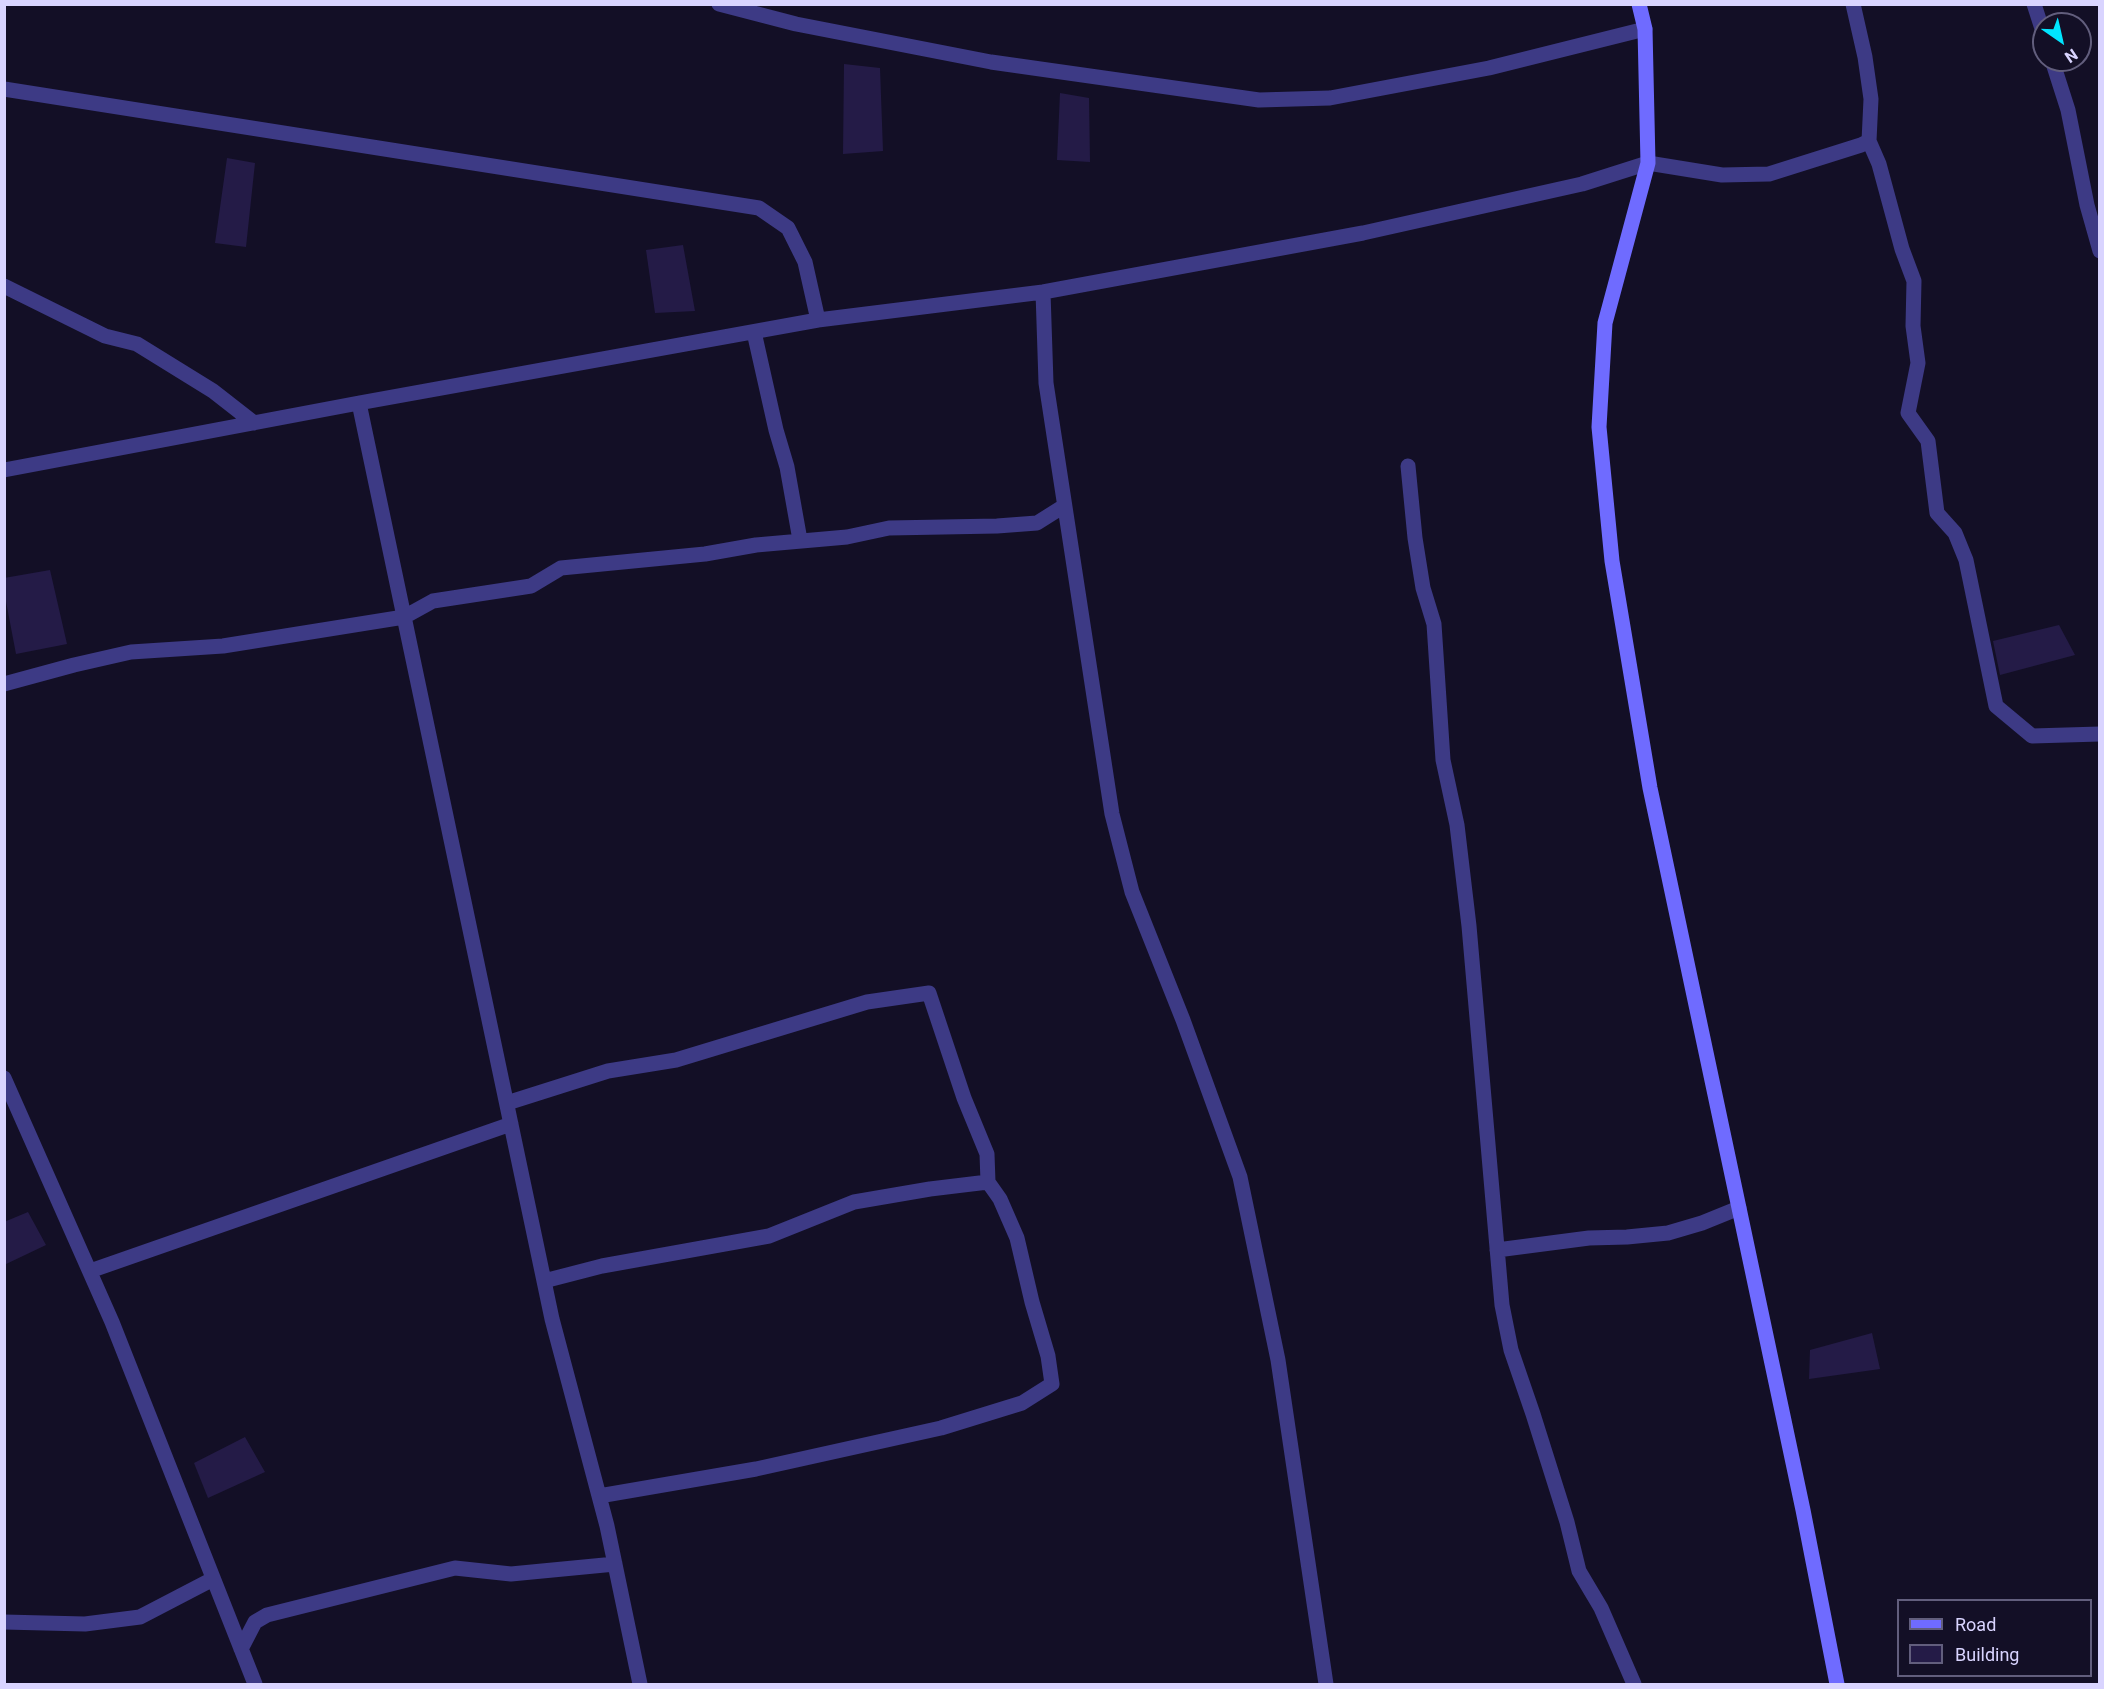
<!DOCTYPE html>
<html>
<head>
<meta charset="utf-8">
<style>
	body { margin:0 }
	#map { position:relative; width:2104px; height:1689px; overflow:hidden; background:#130f26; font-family:Roboto,sans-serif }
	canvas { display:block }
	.frame { position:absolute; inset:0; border:6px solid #d9d4ff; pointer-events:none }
	.legend { position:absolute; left:1897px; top:1599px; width:195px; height:78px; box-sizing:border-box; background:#130f26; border:2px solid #625e7d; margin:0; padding:8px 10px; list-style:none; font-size:18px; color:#d9d4ff }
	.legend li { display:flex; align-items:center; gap:12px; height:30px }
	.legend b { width:30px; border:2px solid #625e7d }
	.north { position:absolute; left:2032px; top:12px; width:60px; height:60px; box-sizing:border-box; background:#130f26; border:2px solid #625e7d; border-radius:50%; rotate:146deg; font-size:16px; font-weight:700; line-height:24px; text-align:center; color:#d9d4ff }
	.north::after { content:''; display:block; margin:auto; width:21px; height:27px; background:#00e5ff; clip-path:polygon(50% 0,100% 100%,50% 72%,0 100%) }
</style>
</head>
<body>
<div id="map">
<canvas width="2104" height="1689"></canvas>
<div class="frame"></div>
<ul class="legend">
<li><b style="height:8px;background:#6f6bff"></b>Road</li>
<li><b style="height:16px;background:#241b47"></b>Building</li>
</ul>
<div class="north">N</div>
</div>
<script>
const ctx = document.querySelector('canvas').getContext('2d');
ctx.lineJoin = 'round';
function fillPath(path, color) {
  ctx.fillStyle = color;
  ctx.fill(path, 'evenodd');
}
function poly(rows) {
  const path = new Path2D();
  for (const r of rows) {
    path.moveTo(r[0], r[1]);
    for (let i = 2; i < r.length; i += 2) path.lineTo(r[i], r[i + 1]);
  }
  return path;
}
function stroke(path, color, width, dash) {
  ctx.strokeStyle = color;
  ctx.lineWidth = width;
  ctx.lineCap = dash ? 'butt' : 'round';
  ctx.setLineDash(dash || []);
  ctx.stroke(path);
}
fillPath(poly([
	[844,64,880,68,883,151,843,154],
	[1060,93,1089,98,1090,162,1057,160],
	[227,158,255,163,246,247,215,243],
	[683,245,695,311,655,313,646,250],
	[50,570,67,644,16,654,4,591,4,578],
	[2059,625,2075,655,2000,675,1993,641],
	[28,1212,46,1245,4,1265,4,1222],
	[1872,1333,1880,1369,1809,1379,1810,1350],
	[245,1437,265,1472,208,1498,194,1463]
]), '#241b47');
stroke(poly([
	[719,4,796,24,991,62,1259,100,1330,98,1489,68,1645,29],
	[1853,4,1865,57,1871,99,1869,141,1879,164,1902,249,1914,281,1913,326,1918,363,1908,413,1928,441,1937,513,1955,533,1966,560,1996,706,2032,736,2100,734],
	[2034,4,2044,35],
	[2052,60,2068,110,2087,205,2100,251],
	[4,89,759,208,788,228,805,262,818,320],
	[4,286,105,336,137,344,213,391,254,423],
	[1043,292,1046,383,1112,814,1132,892,1183,1020,1240,1177,1278,1360,1326,1684],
	[754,332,776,430,787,467,800,540],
	[359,403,552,1319,607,1526,640,1684],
	[1408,466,1415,538,1423,588,1434,624,1443,760,1457,825,1469,926,1502,1305,1511,1350,1533,1414,1567,1522,1579,1571,1601,1608,1634,1684],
	[4,470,359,403,818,320,1043,292,1363,233,1582,184,1648,163,1722,175,1769,174,1861,145,1869,141],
	[4,684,74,665,131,652,223,646,404,617,433,601,531,586,561,568,705,554,756,545,847,537,889,528,997,526,1037,523,1064,506],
	[4,1078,112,1322,255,1684],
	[507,1103,608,1071,676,1060,867,1002,929,993,964,1098,987,1154,988,1182],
	[1497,1250,1589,1238,1627,1237,1668,1233,1702,1223,1739,1208],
	[90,1271,511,1124],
	[544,1281,602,1266,769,1236,854,1202,930,1189,988,1182,1000,1199,1017,1238,1032,1302,1048,1356,1052,1384,1022,1403,941,1428,756,1469,599,1496],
	[4,1622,85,1624,140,1617,213,1579],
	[241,1649,255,1622,267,1615,455,1568,511,1574,615,1564]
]), '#3d3a85', 15);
stroke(poly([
	[1639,4,1645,29,1648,163,1605,323,1599,427,1612,561,1650,788,1803,1510,1837,1684]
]), '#6f6bff', 15);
</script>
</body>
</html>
